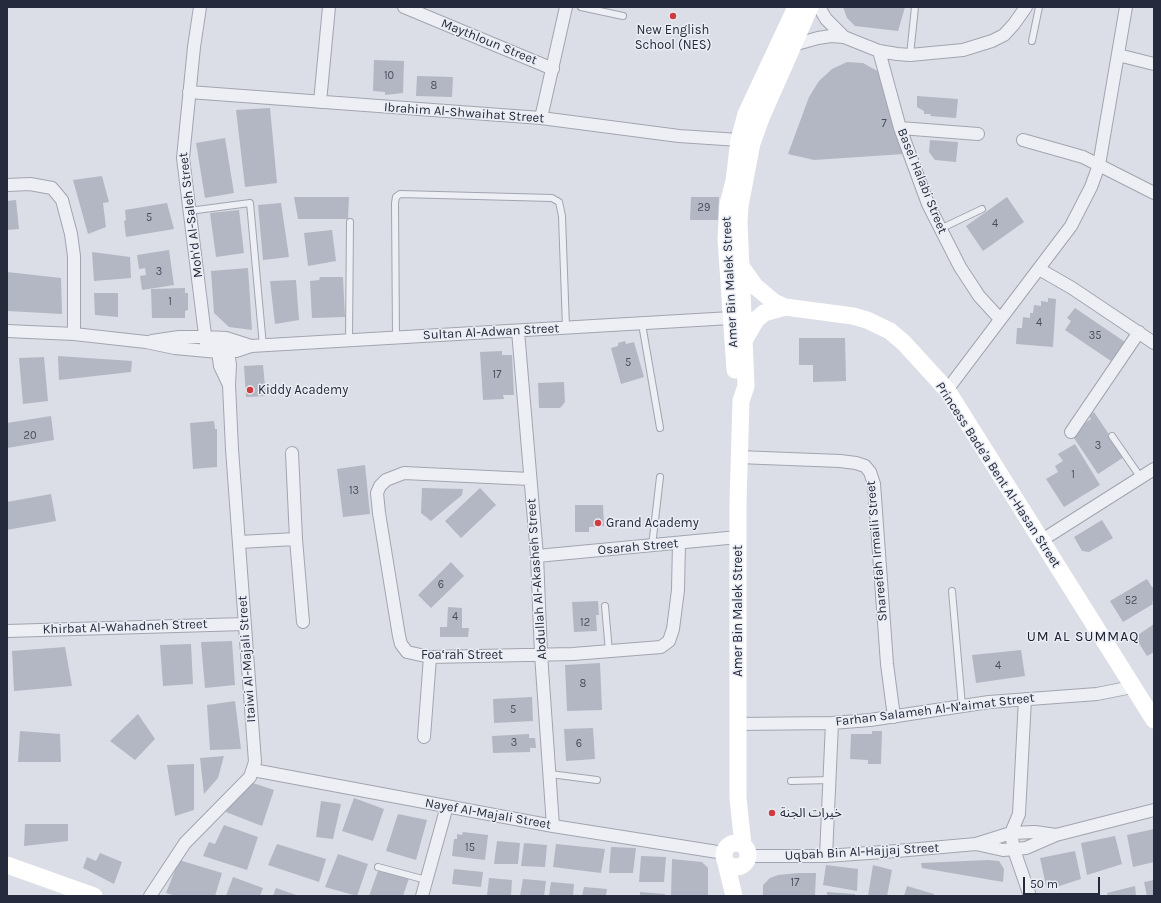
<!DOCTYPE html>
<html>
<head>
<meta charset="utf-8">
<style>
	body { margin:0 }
	#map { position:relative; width:1161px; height:903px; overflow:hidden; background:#dbdee6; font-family:Karla,sans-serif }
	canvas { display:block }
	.frame { position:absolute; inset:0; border:8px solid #252b3c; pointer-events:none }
	.scale { position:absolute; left:1023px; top:877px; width:77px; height:18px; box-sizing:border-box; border:2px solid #252b3c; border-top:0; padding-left:5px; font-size:12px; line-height:14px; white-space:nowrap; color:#252b3c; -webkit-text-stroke:3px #eaedf4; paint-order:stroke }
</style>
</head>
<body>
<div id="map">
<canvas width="1161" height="903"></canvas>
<div class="frame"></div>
<div class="scale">50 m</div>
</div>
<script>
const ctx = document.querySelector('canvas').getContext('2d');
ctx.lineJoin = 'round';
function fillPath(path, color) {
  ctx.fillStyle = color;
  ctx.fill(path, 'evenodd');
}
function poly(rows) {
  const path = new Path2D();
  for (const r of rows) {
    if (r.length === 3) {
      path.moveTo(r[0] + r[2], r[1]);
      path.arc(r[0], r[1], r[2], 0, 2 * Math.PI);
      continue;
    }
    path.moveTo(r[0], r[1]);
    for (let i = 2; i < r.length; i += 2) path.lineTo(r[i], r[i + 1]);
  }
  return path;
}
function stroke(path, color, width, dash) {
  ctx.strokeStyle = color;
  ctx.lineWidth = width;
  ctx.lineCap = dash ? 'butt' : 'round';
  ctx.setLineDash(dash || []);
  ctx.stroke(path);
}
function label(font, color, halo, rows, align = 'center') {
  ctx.font = font + ' Karla,"Noto Sans Arabic",sans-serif';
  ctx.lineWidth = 3;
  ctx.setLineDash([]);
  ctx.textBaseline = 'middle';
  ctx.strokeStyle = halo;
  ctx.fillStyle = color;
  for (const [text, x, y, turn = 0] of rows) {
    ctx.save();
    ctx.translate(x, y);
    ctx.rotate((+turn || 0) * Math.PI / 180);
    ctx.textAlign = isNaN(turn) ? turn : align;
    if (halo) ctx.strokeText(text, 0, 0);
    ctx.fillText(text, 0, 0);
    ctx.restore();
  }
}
fillPath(poly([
	[843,7,905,7,898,31,855,26,847,18],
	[374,60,404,61,403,93,385,95,385,92,373,91],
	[847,62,863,63,879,72,904,154,814,160,788,154,809,97,819,81,832,69],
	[417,76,453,77,452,97,416,96],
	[917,96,958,99,956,118,930,116,931,114,924,114,924,111,917,107],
	[270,108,277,183,245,187,236,110],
	[225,138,234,193,205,198,196,143],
	[930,140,958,142,956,162,935,160,929,152],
	[102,176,109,202,103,203,106,227,88,234,73,180],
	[294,197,349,197,348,219,298,219],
	[691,197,719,197,718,220,690,220],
	[1007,197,1024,222,983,251,966,226],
	[16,200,19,229,7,230,7,201],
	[167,203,174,229,126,237,124,221,126,220,125,210],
	[281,203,289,257,263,260,258,205],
	[239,210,244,253,216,257,210,213],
	[332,230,336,261,308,266,304,233],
	[169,250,174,285,142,290,140,276,146,275,145,268,139,269,137,255],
	[92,252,130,257,131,278,94,281],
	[248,268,252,330,229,327,214,313,211,271],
	[7,272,61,278,62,314,7,311],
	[320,277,343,277,345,317,312,318,310,281,319,280],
	[296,280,299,320,275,324,270,281],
	[185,288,185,293,188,293,188,310,185,311,185,318,152,318,151,289],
	[94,293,118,293,118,317,95,315],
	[1048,298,1056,299,1053,347,1016,344,1017,328,1022,328,1023,317,1030,318,1030,313,1033,313,1034,305,1041,306,1041,301,1048,302],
	[1075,308,1125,342,1111,361,1065,330,1071,321,1067,318],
	[799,338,845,338,846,381,813,382,813,365,799,365],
	[625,341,626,344,634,342,644,377,621,384,611,348,618,346,618,343],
	[502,351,502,355,512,355,514,395,503,395,504,399,483,400,480,352],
	[58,356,132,361,131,372,59,380],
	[44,357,48,401,23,404,19,358],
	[263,365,266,396,246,397,244,366],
	[564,382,565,402,560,408,539,408,538,383],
	[1094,412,1124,457,1098,474,1072,435,1082,428,1081,426,1091,419,1089,416],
	[51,416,54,440,7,448,7,423],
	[214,421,215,429,217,429,217,467,193,469,190,423],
	[1075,444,1100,485,1064,507,1046,479,1058,472,1055,466,1063,461,1058,454],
	[365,465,370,514,343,517,337,469],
	[422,488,463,489,462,495,431,521,421,513],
	[480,488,496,505,461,538,445,521],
	[51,494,56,521,7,530,7,502],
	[575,505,603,505,604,526,589,527,589,532,575,532],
	[1102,520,1113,538,1089,552,1082,551,1074,537],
	[451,562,464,576,431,608,418,595],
	[1147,579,1152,587,1154,587,1154,600,1152,602,1153,604,1123,622,1110,601],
	[598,601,599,615,596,615,597,631,574,632,572,602],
	[448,607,462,608,462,628,469,628,468,637,440,637,440,627,447,627],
	[1154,624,1154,652,1147,656,1135,637],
	[232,641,235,685,205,688,201,642],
	[191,644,193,684,163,686,160,645],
	[65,647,72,686,14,691,12,651],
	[1021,650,1025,676,976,683,972,655],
	[600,663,602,710,567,711,565,665],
	[532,697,533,721,494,723,493,699],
	[235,701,241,749,210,750,207,705],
	[138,714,155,739,135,760,110,741],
	[593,728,595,759,566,761,564,729],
	[20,731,60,734,61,762,18,762],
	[872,731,882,731,881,764,868,764,868,760,850,759,851,734,872,734],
	[529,734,529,738,535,738,536,748,530,748,530,752,493,753,492,736],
	[224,756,218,778,204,794,200,758],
	[194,764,194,810,175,816,167,765],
	[247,781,274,790,262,826,226,812,233,798,238,799,243,786],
	[354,798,384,809,373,841,342,831],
	[321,801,341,804,333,839,316,837],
	[398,814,427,820,416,860,386,851],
	[25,824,68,824,68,841,24,846],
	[224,825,258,837,247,870,203,856,209,842,215,844],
	[1154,829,1154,862,1133,867,1127,835],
	[463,832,488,835,485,860,452,856,454,839,457,839,457,834,462,835],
	[1115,836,1122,864,1087,875,1081,843],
	[497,841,520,843,518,864,494,864],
	[524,843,547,845,545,867,521,866],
	[277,844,326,859,319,882,268,865],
	[556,844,605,849,601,873,553,867],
	[611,847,636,848,633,873,609,873],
	[1075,851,1081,879,1047,890,1040,858],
	[100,853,122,862,114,884,83,868,87,857,96,861],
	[338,854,368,864,357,896,325,887],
	[641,856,666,857,664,882,639,882],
	[672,859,702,862,708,868,708,896,671,896],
	[179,860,222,873,215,896,176,896,166,893],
	[988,860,999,861,1004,869,1003,882,922,868,921,863],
	[826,865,858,869,857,891,823,885],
	[873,865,892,870,887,896,868,896],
	[379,868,409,878,403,896,369,896],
	[454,869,483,872,481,887,452,884],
	[798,873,816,873,815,896,763,896,763,885,770,878,778,875],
	[233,877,263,888,260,896,226,896],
	[489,878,512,880,511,896,487,896],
	[523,879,546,881,544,896,520,896],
	[1154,880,1154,896,1147,896,1144,882],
	[551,882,574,884,573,896,549,896],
	[907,886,934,894,933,896,904,896],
	[1135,886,1136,896,1108,896,1107,893],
	[584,887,607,889,606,896,582,896],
	[276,888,299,896,273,896],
	[640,892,665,894,665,896,640,896],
	[827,892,855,894,855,896,827,896]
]), '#b2b7c3');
const lane = poly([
	[581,7,623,16],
	[1032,41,1039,7],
	[910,55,915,7],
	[189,211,250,203,263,346],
	[940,229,982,209],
	[642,324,660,428],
	[396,337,395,203,396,197,400,194,552,198,559,202,562,216,566,328],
	[349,340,350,222],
	[1112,436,1141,478],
	[652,546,660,477],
	[952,591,962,706],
	[605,606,609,652],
	[550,774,597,780],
	[791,781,830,780],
	[378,867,426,880]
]);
const street = poly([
	[200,7,194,47,183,158,207,351],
	[404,7,553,69],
	[819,7,826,19,844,37],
	[793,45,818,38,831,36,844,37,879,51,897,54,910,55,963,50,992,41,1004,35,1014,24,1026,7],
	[879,51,900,128,928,204,960,267,979,296,1000,319],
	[1118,55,1154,64],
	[189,92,541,118,679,136,739,140],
	[320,102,329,7],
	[541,118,566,7],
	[900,128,978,134],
	[1023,140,1083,157,1154,193],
	[7,185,30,184,52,188,62,200,71,234,74,256,74,334],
	[1039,269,1072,288,1154,343],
	[7,331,74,334,146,342,175,348,218,352,236,351,251,346,731,318],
	[518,331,537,556,541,654,553,826],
	[152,341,179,337,205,337,226,338,251,346],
	[217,345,220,366,229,385],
	[947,390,1071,226,1091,187,1099,165,1126,7],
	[1071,432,1139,332],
	[292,453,296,539],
	[738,457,840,461,856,463,865,466,870,472,874,484,887,664,894,717],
	[530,479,404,473,386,480,380,486,377,493,379,513,390,581,399,636,401,644,407,652,430,657,573,654,661,647,669,641,673,629,678,590,679,543],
	[1042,540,1154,469],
	[239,542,296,539,303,622],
	[537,556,738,537],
	[7,631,244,624],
	[1025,699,1019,814,1011,833,1014,850,1030,896],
	[738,724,832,723,870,720,989,702,1097,694,1132,687],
	[424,737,430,657],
	[253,770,553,826,724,853],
	[976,844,1003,850,1026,848,1056,835,1154,810],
	[748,856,826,856,897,851,976,844,1011,833,1035,832,1056,835],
	[826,856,832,723],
	[150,896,185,843,250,777,255,762,232,449,229,385,230,365,226,338],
	[422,896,447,806]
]);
stroke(lane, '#a1a5b0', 8);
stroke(street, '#a1a5b0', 14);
stroke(lane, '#eeeff4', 6);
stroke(street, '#eeeff4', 12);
stroke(poly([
	[741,266,755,286,774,302,785,307,853,316,867,320,890,331,904,343,947,390,1154,720],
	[745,339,756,320,764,313,785,307],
	[735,370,726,239,728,204,734,181,739,140,746,114,796,7],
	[736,855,12],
	[743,845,738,798,738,502,741,401,746,386,739,222,740,206,752,143,761,118,810,7],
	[726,863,734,896],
	[7,865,94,896]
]), '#fff', 17);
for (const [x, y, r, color] of [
	[673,16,4,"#d03b41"],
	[250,390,4,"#d03b41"],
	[598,523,4,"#d03b41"],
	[772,813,4,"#d03b41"]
]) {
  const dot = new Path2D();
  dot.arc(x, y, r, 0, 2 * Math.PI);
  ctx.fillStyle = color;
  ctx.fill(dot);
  stroke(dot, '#eaedf4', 1.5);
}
label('11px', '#484e5e', null, [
	["10",389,76],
	["8",434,86],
	["7",884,124],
	["29",704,208],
	["5",149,218],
	["4",995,224],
	["3",159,272],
	["1",170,302],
	["4",1039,323],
	["35",1095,336],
	["5",628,363],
	["17",497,375],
	["20",30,436],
	["3",1098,446],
	["1",1073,475],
	["13",354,491],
	["6",441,585],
	["52",1131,601],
	["4",455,617],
	["12",585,623],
	["4",998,666],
	["8",583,684],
	["5",513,710],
	["3",514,743],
	["6",579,744],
	["15",470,848],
	["17",795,883]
]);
label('13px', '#252b3c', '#eaedf4', [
	["New English",673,30,"center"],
	["School (NES)",673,45,"center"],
	["Kiddy Academy",258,390],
	["Grand Academy",606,523],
	["خيرات الجنة",780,813]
], 'left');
label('13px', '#252b3c', '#eaedf4', [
	["Maythloun Street",489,42,22],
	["Ibrahim Al-Shwaihat Street",464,113,4],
	["Basel Halabi Street",922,181,68],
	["Moh'd Al-Saleh Street",191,215,-97],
	["Amer Bin Malek Street",730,282,-93],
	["Sultan Al-Adwan Street",491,332,-3],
	["Princess Bade'a Bent Al-Hasan Street",998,475,57],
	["Osarah Street",638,547,-5],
	["Shareefah Irmaili Street",877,551,-95],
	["Abdullah Al-Akasheh Street",537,579,-94],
	["Amer Bin Malek Street",738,611,-90],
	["Khirbat Al-Wahadneh Street",125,627,-2],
	["Foa‘rah Street",462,655],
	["Itaiwi Al-Majali Street",247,659,-94],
	["Farhan Salameh Al-N'aimat Street",935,710,-7],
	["Nayef Al-Majali Street",488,814,10],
	["Uqbah Bin Al-Hajjaj Street",862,852,-3]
]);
ctx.letterSpacing = '1px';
label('14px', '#181c2d', '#eaedf4', [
	["UM AL SUMMAQ",1083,637]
]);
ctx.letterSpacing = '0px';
</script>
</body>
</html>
